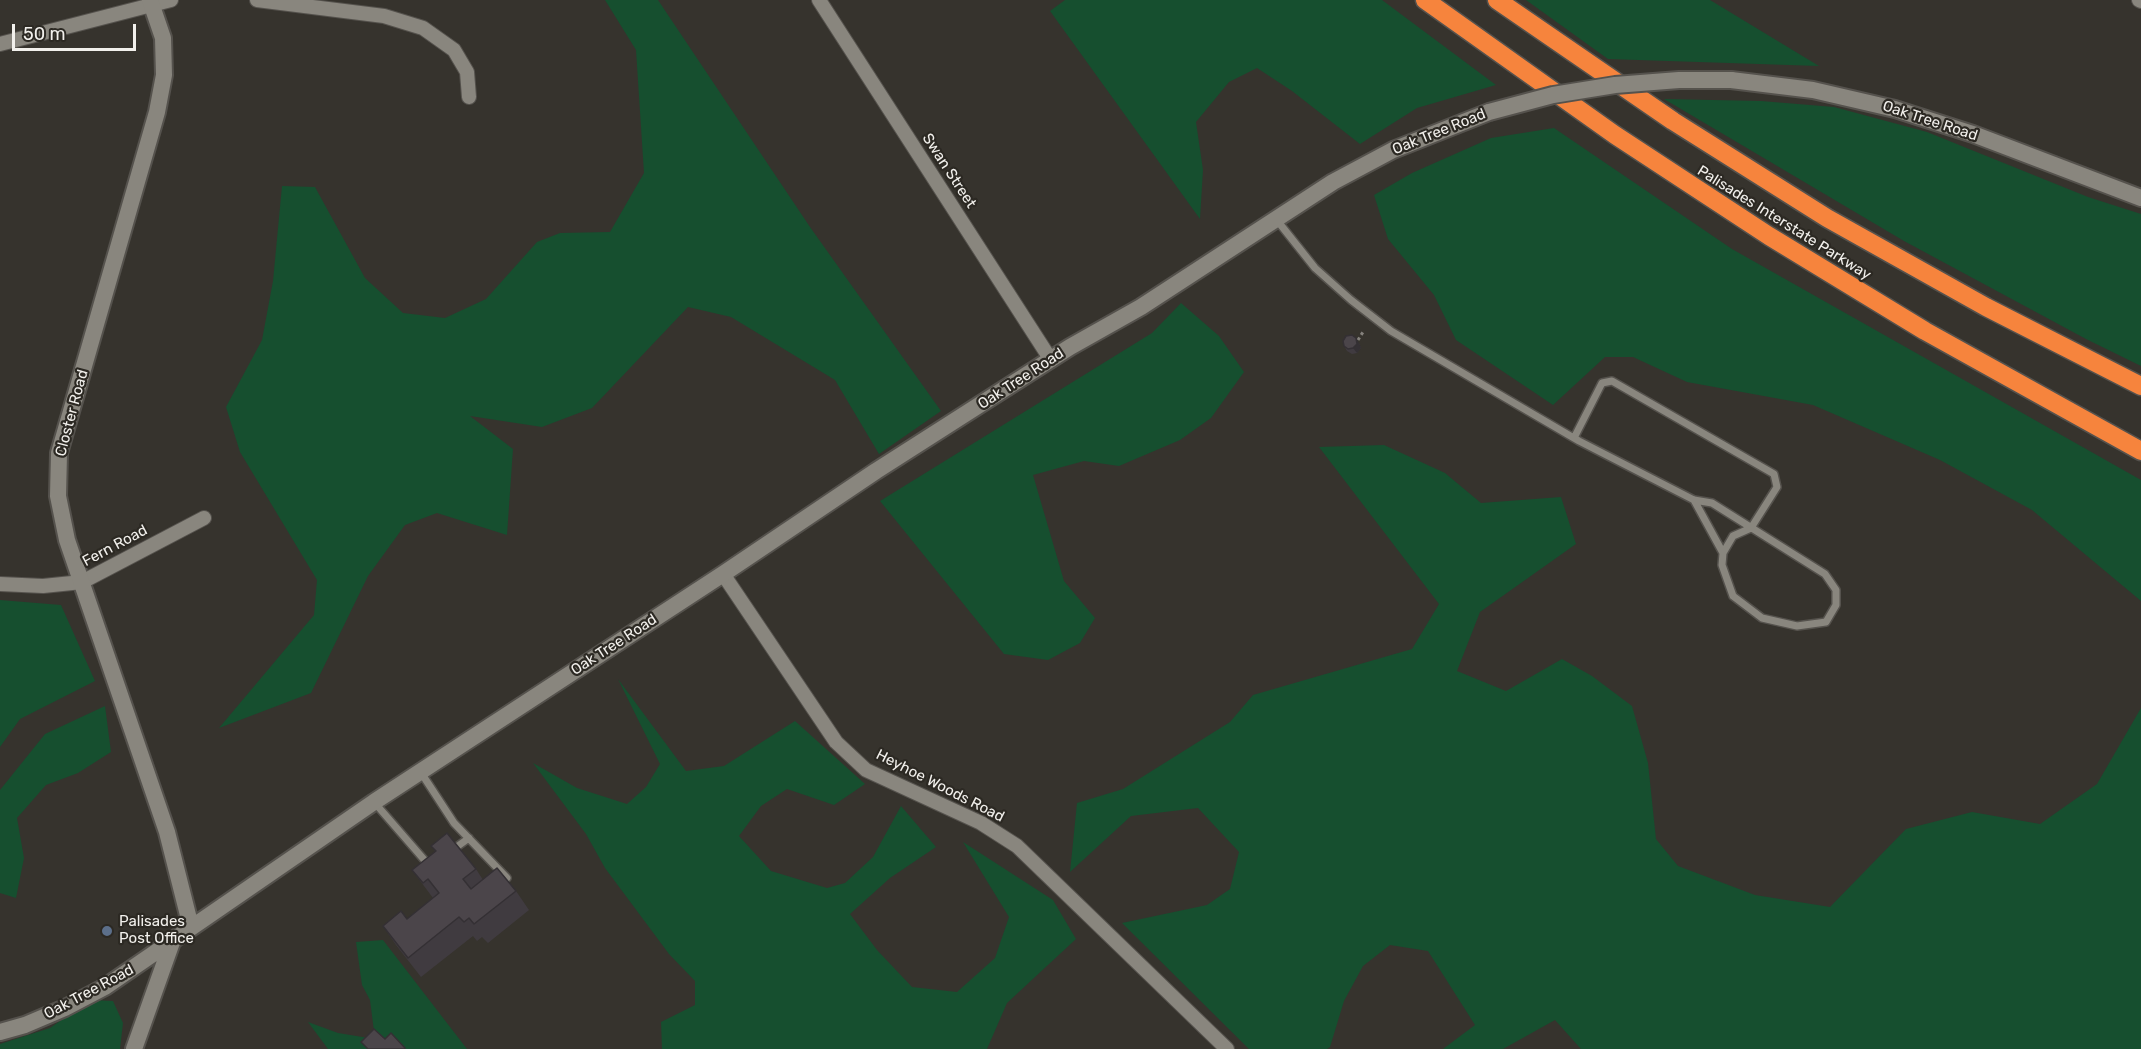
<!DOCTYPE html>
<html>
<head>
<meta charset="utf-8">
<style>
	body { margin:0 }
	#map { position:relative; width:2141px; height:1049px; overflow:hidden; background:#36332d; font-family:Rubik,sans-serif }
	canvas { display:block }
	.scale { position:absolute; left:12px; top:24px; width:124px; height:27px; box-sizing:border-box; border:3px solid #f2f0ec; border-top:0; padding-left:8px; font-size:18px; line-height:21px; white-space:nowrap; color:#f2f0ec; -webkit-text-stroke:4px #2c2923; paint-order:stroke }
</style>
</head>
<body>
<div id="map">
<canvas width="2141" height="1049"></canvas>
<div class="scale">50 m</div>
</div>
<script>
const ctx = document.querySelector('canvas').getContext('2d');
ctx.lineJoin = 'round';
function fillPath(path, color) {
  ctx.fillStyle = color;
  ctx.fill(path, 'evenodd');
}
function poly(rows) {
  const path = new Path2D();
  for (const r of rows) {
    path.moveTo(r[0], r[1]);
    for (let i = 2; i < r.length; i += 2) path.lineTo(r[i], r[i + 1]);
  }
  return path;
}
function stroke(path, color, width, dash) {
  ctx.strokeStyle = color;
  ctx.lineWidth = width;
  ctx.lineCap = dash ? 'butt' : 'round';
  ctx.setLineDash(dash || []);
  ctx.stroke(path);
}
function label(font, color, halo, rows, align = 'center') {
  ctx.font = font + ' Rubik,sans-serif';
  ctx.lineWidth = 4.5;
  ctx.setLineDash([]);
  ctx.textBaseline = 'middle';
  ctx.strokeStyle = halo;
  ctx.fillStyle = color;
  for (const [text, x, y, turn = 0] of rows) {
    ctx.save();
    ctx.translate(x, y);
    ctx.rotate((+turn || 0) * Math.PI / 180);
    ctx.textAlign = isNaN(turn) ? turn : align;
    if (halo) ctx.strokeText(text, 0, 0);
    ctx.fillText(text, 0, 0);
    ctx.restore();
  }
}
fillPath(poly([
	[605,0,658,0,810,227,941,411,879,454,835,380,731,317,688,307,592,408,542,427,470,416,513,449,507,535,437,513,405,525,368,576,311,693,219,728,314,615,317,580,240,452,226,407,262,340,273,281,282,186,315,187,365,278,403,313,445,318,486,299,537,242,560,233,610,232,644,173,636,50],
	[1065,0,1382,0,1496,85,1417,108,1360,144,1292,91,1257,68,1229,82,1196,122,1203,170,1200,219,1050,11],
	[1526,0,1710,0,1819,66,1608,59],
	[1664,99,1761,101,1834,107,1927,132,2088,197,2141,214,2141,366,2086,339,1904,241],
	[1554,128,1732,249,2141,480,2141,601,2032,510,1940,460,1813,405,1687,382,1633,357,1605,357,1553,405,1456,340,1434,295,1388,239,1374,195,1412,173,1491,138],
	[1181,303,1219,336,1244,372,1211,418,1180,440,1119,466,1084,461,1033,475,1064,581,1095,618,1080,643,1048,660,1004,654,880,501,1152,333],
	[1384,445,1445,473,1481,503,1561,497,1576,544,1480,612,1457,671,1506,691,1562,659,1592,676,1632,706,1648,763,1656,839,1678,866,1755,895,1830,907,1906,829,1972,812,2040,824,2097,784,2141,708,2141,1049,1581,1049,1555,1020,1503,1049,1443,1049,1475,1025,1428,951,1390,945,1363,966,1344,1001,1330,1047,1327,1049,1249,1049,1122,923,1207,905,1230,889,1239,852,1198,808,1131,816,1070,872,1077,803,1123,789,1230,722,1253,695,1412,649,1439,604,1319,447],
	[0,600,61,605,95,681,20,719,0,747],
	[618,679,686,771,724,766,795,721,865,784,834,805,787,789,761,806,739,836,771,871,827,888,845,883,873,857,901,806,936,847,890,878,850,914,877,950,912,987,957,992,995,958,1009,917,963,842,1053,900,1076,939,1007,1003,987,1049,662,1049,661,1022,695,1005,695,981,669,954,605,868,586,834,533,763,577,788,627,804,646,787,660,764],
	[105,706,111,752,78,773,46,785,17,818,24,858,16,898,0,893,0,790,45,734],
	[383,940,467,1049,328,1049,308,1022,338,1033,375,1039,370,1000,362,985,356,942],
	[90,1000,113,1001,123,1023,120,1049,0,1049,0,1044,50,1028]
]), '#164f2f');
const service = poly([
	[1276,219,1315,268,1351,300,1391,331,1579,441,1694,500,1712,503,1825,574,1836,590,1836,605,1826,622,1797,626,1762,618,1733,596,1722,565,1723,553,1694,500],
	[1574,438,1602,383,1612,381,1774,474,1777,487,1751,528,1733,536,1723,553],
	[420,771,454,823,507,878],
	[374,802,427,863,432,863],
	[451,851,469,838]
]);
const minor = poly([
	[257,0,384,16,423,28,454,50,467,72,469,97],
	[819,0,1051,360],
	[2139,0,2141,1],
	[0,44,171,0],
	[723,574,836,742,866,770,981,823,1017,846,1227,1049],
	[0,584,43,586,82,582,204,518]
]);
const tertiary = poly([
	[150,0,163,38,164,75,157,112,59,453,58,496,67,540,167,832,191,927],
	[1731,80,1813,90,1895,109,1973,134,2141,198],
	[0,1032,25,1025,65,1008,105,987,374,802,723,574,876,471,1070,347,1141,307,1333,182,1393,150,1489,112],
	[134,1049,172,942]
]);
const motorway = poly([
	[1425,0,1615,135,1769,236,1925,331,2141,451],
	[1497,0,1673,121,1827,218,1986,307,2141,386]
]);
stroke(service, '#55524d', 10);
stroke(minor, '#55524d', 16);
stroke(tertiary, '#55524d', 20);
stroke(motorway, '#55524d', 21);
stroke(poly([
	[1358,340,1363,332]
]), '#85827d', 3, [3, 3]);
stroke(service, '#89867e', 7);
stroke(minor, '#89867e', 14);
stroke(tertiary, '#89867e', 16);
stroke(motorway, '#f6843d', 18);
const tertiaryBridge = poly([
	[1489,112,1553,95,1615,85,1679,80,1731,80]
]);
stroke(tertiaryBridge, '#55524d', 20, []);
stroke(tertiaryBridge, '#89867e', 16);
fillPath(poly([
	[1359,343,1361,348,1357,353,1352,354,1347,351,1344,346],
	[431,846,476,869,483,880,516,891,529,910,488,943,482,937,477,941,473,936,421,977,396,945,383,926,407,919,433,898,412,870,436,852]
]), '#403b40');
fillPath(poly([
	[1356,338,1359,343,1361,348,1357,353,1353,348]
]), '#343034');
const building = poly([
	[1352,335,1356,338,1357,344,1353,348,1348,349,1344,346,1343,341,1346,336,1352,335],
	[447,833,476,869,463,879,471,889,497,868,516,891,474,924,469,918,464,922,459,917,408,958,383,926,401,911,407,919,439,893,428,879,423,883,412,870,436,851,431,846,447,833],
	[374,1029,385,1039,391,1033,405,1048,405,1049,368,1049,361,1042,374,1029]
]);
fillPath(building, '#4b454a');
stroke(building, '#343034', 1.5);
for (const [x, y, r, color] of [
	[107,931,6,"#5c6f8a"]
]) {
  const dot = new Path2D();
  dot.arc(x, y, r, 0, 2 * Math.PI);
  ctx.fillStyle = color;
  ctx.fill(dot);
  stroke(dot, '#2c2923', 2);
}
label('15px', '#f2f0ec', '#2c2923', [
	["Oak Tree Road",1930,121,18],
	["Oak Tree Road",1439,132,-22],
	["Swan Street",949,171,57],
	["Palisades Interstate Parkway",1784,223,32],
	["Oak Tree Road",1021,379,-33],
	["Closter Road",72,413,-75],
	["Fern Road",115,546,-28],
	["Oak Tree Road",614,645,-33],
	["Heyhoe Woods Road",940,786,27],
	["Oak Tree Road",89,992,-28]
]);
label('15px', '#f2f0ec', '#2c2923', [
	["Palisades",119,922],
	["Post Office",119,939]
], 'left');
</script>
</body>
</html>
